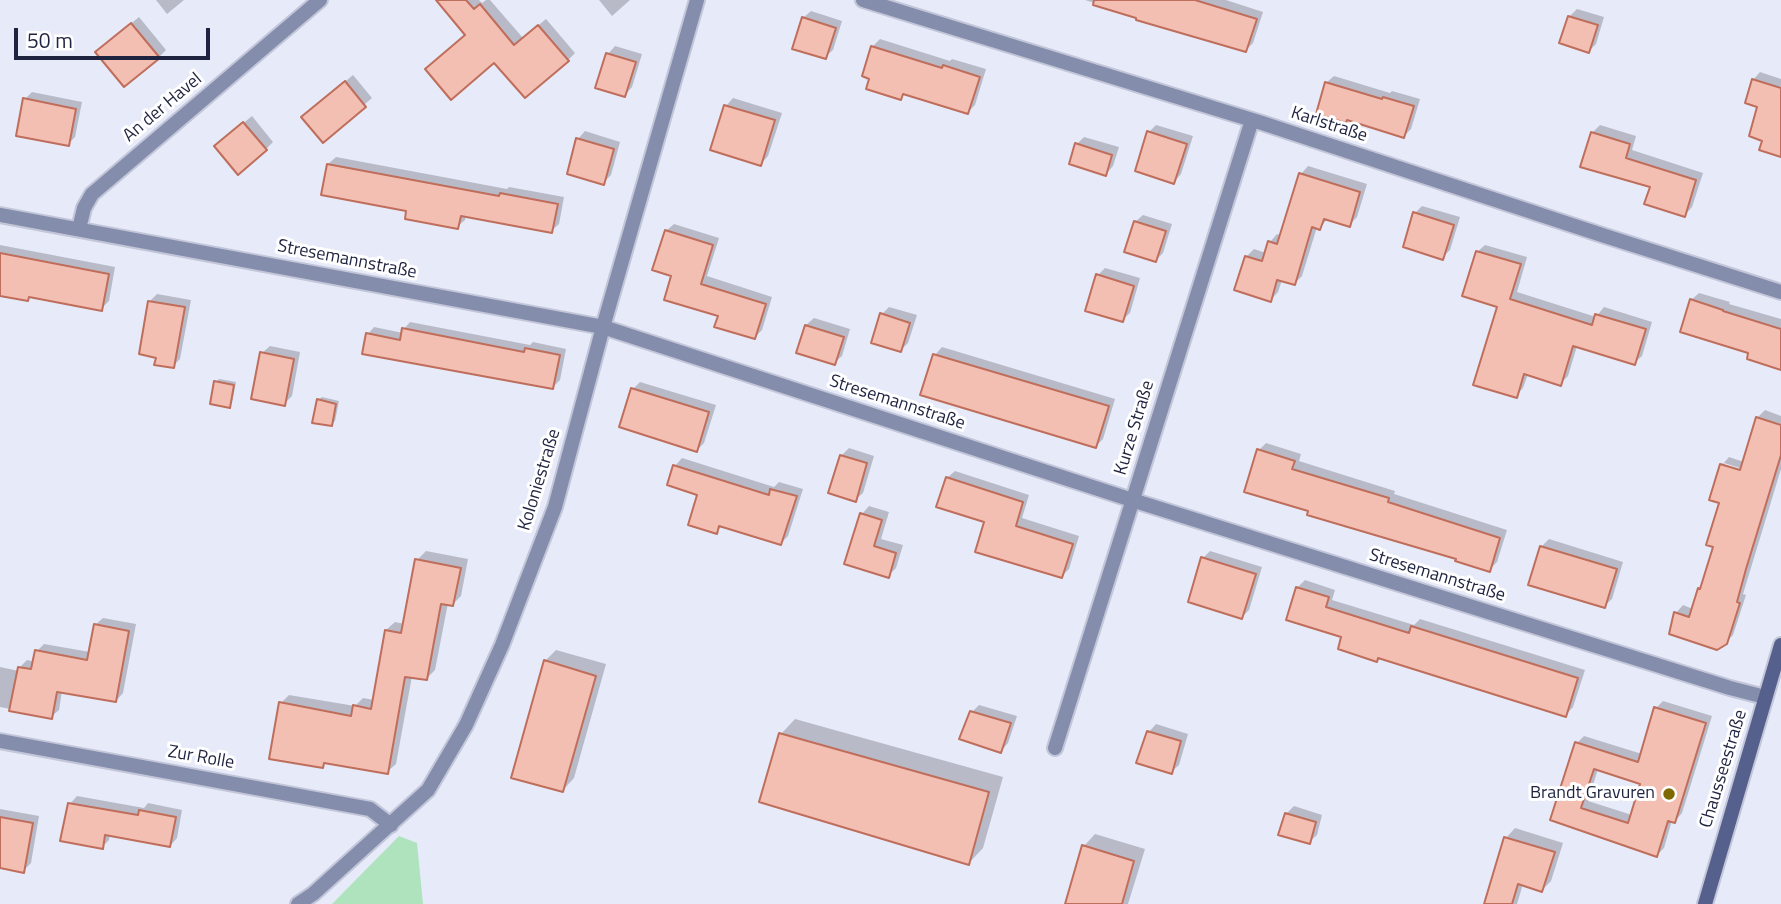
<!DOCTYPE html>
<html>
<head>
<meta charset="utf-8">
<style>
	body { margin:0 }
	#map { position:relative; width:1781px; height:904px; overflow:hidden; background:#e6eaf9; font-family:"Titillium Web",sans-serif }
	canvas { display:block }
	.scale { position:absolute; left:14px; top:28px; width:196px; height:32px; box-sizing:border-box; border:4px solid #1e2440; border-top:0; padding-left:9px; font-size:21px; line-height:24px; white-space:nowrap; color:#1e2440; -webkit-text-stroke:5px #fff; paint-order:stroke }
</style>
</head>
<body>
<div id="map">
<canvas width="1781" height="904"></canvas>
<div class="scale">50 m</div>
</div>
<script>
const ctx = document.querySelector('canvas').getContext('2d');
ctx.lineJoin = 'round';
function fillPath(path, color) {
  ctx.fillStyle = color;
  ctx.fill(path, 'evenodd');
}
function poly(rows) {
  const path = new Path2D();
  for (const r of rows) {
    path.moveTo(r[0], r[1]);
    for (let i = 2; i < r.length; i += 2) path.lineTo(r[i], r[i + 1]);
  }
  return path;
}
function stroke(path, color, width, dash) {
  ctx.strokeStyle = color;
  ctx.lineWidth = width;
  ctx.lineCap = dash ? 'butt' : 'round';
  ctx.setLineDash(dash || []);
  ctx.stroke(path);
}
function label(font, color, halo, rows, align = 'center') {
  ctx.font = font + ' "Titillium Web",sans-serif';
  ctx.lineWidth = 6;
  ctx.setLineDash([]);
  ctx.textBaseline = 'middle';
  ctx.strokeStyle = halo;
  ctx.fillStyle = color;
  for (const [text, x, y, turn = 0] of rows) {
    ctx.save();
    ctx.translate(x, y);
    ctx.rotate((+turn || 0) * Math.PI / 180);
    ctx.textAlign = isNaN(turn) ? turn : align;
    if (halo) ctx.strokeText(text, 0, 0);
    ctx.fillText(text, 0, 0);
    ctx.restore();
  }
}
fillPath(poly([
	[399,836,417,843,423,904,332,904]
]), '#aee3bd');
fillPath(poly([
	[156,0,184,0,167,14],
	[438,0,479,0,482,3,486,0,490,0,523,38,546,19,575,53,568,60,495,60,467,34],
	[599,0,630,0,612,16],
	[1085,0,1226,0,1263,12,1253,43,1246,50],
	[1577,9,1604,17,1596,44,1589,51,1569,17],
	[811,11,842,21,833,50,825,57,803,18],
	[139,17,166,50,159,57,105,45],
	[880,39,950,61,952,59,986,69,975,105,968,112,905,93,901,98,872,47],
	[615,46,642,54,632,87,625,95,608,54],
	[1760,72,1781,79,1781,155,1764,140,1759,106,1753,80],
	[353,75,372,98,323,140,311,110],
	[1334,76,1390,93,1392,91,1420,99,1411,129,1404,136,1326,83],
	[32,92,82,102,75,137,68,144,25,99],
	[733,98,782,113,768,156,761,164,726,106],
	[252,116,273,142,266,149,224,139],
	[1156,125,1193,136,1181,174,1174,182,1149,132],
	[1600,125,1636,136,1632,150,1703,173,1692,207,1685,215,1652,186,1592,133],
	[585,131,620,142,611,175,603,183,578,139],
	[1084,137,1119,147,1113,166,1106,174,1077,144],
	[336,157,507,189,509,187,564,197,559,224,551,231,466,215,465,220,457,227,408,210,328,164],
	[1308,166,1367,184,1357,217,1349,225,1328,218,1320,228,1317,227,1302,276,1294,284,1282,280,1278,292,1271,300,1246,257,1254,249,1266,253,1270,242,1277,234,1282,236,1301,174],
	[1422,206,1460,217,1450,250,1442,258,1415,213],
	[1143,215,1172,224,1163,253,1156,260,1135,222],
	[674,224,719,238,707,276,772,297,762,330,755,337,720,315,673,275,666,231],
	[0,245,115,267,109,301,101,309,31,295,28,299,0,294],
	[1485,245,1527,257,1517,292,1596,317,1604,307,1652,322,1642,356,1634,363,1577,346,1568,376,1560,384,1528,374,1523,388,1516,396,1499,306,1477,252],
	[1105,268,1140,278,1130,313,1122,320,1098,275],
	[1699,293,1730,302,1729,304,1781,319,1781,368,1751,352,1691,300],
	[157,294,191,300,180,359,173,366,158,357,150,301],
	[889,307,917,315,908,343,901,350,882,314],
	[814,318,850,329,842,356,834,363,806,325],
	[410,322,530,345,533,342,566,349,560,380,553,387,368,334,374,327,403,333,404,329],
	[270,346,300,352,292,396,284,404,262,353],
	[942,347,1115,399,1103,439,1096,446,923,394,935,355],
	[219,379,236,382,232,403,229,406,216,382],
	[640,382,716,405,704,443,697,450,633,389],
	[322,397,339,401,335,421,331,424,318,400],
	[1765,410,1781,416,1781,469,1743,594,1746,595,1733,635,1725,643,1676,613,1683,605,1693,609,1700,589,1703,586,1715,546,1721,502,1722,465,1729,457,1744,462,1757,418],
	[1724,463,1749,471,1748,474,1724,467],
	[1266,443,1301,454,1299,461,1395,491,1394,494,1507,530,1497,562,1489,570,1458,558,1311,510,1259,450],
	[849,448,874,456,863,493,855,500,841,456],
	[682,458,774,487,779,482,803,489,788,536,781,543,723,525,716,532,700,494,675,466],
	[955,471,1029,495,1022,518,1079,536,1069,569,1062,576,986,521,947,478],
	[869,506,889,512,881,539,903,545,896,568,888,576,847,563,862,514],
	[1549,539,1623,562,1612,599,1604,606,1541,547],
	[426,551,468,559,461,596,453,604,448,603,435,670,426,679,412,676,396,764,387,772,327,761,322,766,281,703,289,695,355,706,363,698,374,700,386,630,395,622,405,624,417,560],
	[1210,551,1262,567,1249,610,1242,617,1203,558],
	[1305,580,1335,590,1332,600,1414,625,1420,619,1585,670,1573,707,1566,715,1380,656,1377,660,1344,636,1297,588],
	[103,618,136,624,123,693,116,701,62,691,59,710,51,717,0,707,0,667,19,671,19,668,27,660,35,662,37,651,44,644,90,652,95,625],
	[556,650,606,664,574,778,563,790,545,661],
	[1663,701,1712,716,1682,813,1675,821,1672,820,1664,848,1657,855,1552,819,1577,743,1584,736,1642,754,1656,708],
	[1598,769,1642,783,1632,815,1588,801],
	[979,705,1017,716,1008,743,1001,751,972,712],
	[795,719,1003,777,983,848,969,863,781,734],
	[1156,724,1188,734,1179,765,1171,772,1149,732],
	[77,796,144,808,148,803,182,810,177,838,170,846,110,834,109,840,102,847,70,804],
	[1294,806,1322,815,1317,835,1309,842,1286,814],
	[0,809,39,816,31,863,23,871,0,867],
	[1515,828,1563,843,1551,881,1542,890,1523,884,1517,904,1485,904,1506,838],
	[1095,834,1145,849,1128,904,1067,904,1084,846]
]), '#0003');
const building = poly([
	[436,0,466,0,474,9,480,4,514,45,538,25,569,61,525,98,494,63,451,100,425,69,465,35,436,0],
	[1094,0,1195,0,1257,19,1246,52,1136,20,1136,18,1093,5,1094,0],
	[1568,16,1598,25,1589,53,1559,43,1568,16],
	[802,17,836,28,826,59,792,49,802,17],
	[131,23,160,58,124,87,95,52,131,23],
	[871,46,942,68,943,65,980,77,968,114,903,94,901,100,866,89,869,79,862,76,871,46],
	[606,53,636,62,625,97,595,88,606,53],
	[1752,79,1781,88,1781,157,1759,150,1762,141,1749,136,1757,107,1745,103,1752,79],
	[345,81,366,107,323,143,301,117,345,81],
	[1325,82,1382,99,1383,97,1414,106,1404,138,1347,120,1346,123,1316,114,1325,82],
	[23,98,76,109,69,146,16,136,23,98],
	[724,105,775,120,761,166,710,150,724,105],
	[243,122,267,150,238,175,214,146,243,122],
	[1147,131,1187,144,1174,184,1135,171,1147,131],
	[1591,132,1630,144,1626,158,1696,180,1685,217,1644,204,1650,187,1580,167,1591,132],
	[576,138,614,149,604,185,567,174,576,138],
	[1075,143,1112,155,1106,176,1069,164,1075,143],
	[327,164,499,196,500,193,558,204,552,233,461,216,458,229,405,219,406,211,321,195,327,164],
	[1299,173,1360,192,1350,227,1324,219,1320,230,1312,227,1295,285,1277,280,1271,302,1234,290,1245,256,1262,261,1268,241,1277,244,1299,173],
	[1413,212,1454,225,1443,260,1403,247,1413,212],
	[1134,221,1166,231,1156,262,1124,252,1134,221],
	[665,230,713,245,701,284,766,304,755,339,714,327,718,316,664,300,671,276,652,270,665,230],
	[1476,251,1521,264,1510,299,1592,325,1595,314,1646,329,1635,365,1573,346,1561,386,1524,374,1517,398,1473,385,1497,307,1462,296,1476,251],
	[0,253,109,274,102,311,29,297,28,301,0,296,0,253],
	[1096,274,1134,286,1123,322,1085,311,1096,274],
	[1690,299,1723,310,1723,311,1781,329,1781,370,1747,359,1748,353,1680,332,1690,299],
	[148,301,185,307,174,368,154,365,156,358,139,354,148,301],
	[880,313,910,323,901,352,871,343,880,313],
	[805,325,844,337,835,365,796,353,805,325],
	[402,328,524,352,525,348,560,355,553,389,362,354,366,333,400,340,402,328],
	[260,352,294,359,285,406,251,399,260,352],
	[933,354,1109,406,1096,448,920,395,933,354],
	[214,381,234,385,230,408,210,404,214,381],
	[631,388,709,412,697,452,619,427,631,388],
	[317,399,336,404,332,426,312,423,317,399],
	[1756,417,1781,425,1781,455,1746,569,1737,602,1740,603,1727,644,1717,650,1669,634,1674,612,1689,617,1698,588,1700,589,1713,547,1706,545,1719,503,1709,500,1720,464,1740,470,1756,417],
	[1257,449,1295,461,1292,469,1389,498,1388,502,1500,538,1490,572,1455,561,1456,559,1307,515,1308,511,1244,492,1257,449],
	[840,455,867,463,856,502,828,493,840,455],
	[673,465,769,495,770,489,797,496,781,545,719,526,717,534,688,525,697,495,667,485,673,465],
	[946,477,1023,502,1016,526,1073,544,1062,578,975,552,984,522,936,507,946,477],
	[860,513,882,520,874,546,896,553,889,578,844,564,860,513],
	[1540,546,1617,569,1605,608,1528,585,1540,546],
	[1201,557,1256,574,1242,619,1188,602,1201,557],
	[415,559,461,568,453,606,441,604,427,680,405,677,388,774,324,763,323,768,269,759,279,702,351,716,353,705,371,709,385,630,401,633,415,559],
	[1296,587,1329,597,1326,607,1409,633,1411,626,1578,678,1566,717,1378,658,1377,662,1338,649,1341,637,1286,620,1296,587],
	[94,624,129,631,116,702,57,692,52,719,9,711,18,667,31,669,35,650,87,660,94,624],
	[544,660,596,676,563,792,511,778,544,660],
	[1654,707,1706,723,1675,823,1668,821,1657,857,1550,820,1575,742,1638,762,1654,707],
	[1594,769,1640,784,1628,823,1581,808,1594,769],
	[970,711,1011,723,1001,753,959,739,970,711],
	[1147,731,1181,741,1172,774,1136,763,1147,731],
	[779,733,989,792,969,865,759,802,779,733],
	[68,803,138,815,139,810,176,817,170,847,105,835,103,849,60,841,68,803],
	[1285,813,1316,822,1310,844,1278,835,1285,813],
	[0,817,33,823,24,873,0,868,0,817],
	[1504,837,1555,852,1542,892,1518,884,1512,904,1484,904,1504,837],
	[1082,845,1134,861,1122,904,1065,904,1082,845]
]);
fillPath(building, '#f4bfb3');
stroke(building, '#bf6e5c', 2);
const street = poly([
	[863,0,1262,123,1605,236,1781,292],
	[0,215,603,327,1132,500,1730,688,1765,697],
	[79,229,84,208,92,194,320,0],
	[0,741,370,809,391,825],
	[1055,748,1252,120],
	[298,904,313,894,428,790,466,725,502,645,555,507,603,327,697,0]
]);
const secondary = poly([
	[1705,904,1781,645]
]);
stroke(street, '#c2c6d8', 18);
stroke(secondary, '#c2c6d8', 18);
stroke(street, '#858dad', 14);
stroke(secondary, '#56608d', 14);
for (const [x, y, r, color] of [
	[1669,794,7,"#7f6800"]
]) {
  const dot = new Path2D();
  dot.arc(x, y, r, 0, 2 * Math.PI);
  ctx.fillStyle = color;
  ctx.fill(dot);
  stroke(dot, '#fff', 2.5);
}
label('18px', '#1e2440', '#fff', [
	["An der Havel",163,108,-40],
	["Karlstraße",1329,125,18],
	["Stresemannstraße",347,260,11],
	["Stresemannstraße",897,403,18],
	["Kurze Straße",1135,428,-73],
	["Koloniestraße",540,480,-73],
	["Stresemannstraße",1437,576,17],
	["Zur Rolle",201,758,10],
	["Chausseestraße",1724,769,-73]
]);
label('18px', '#1e2440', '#fff', [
	["Brandt Gravuren",1655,794]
], 'right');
</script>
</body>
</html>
